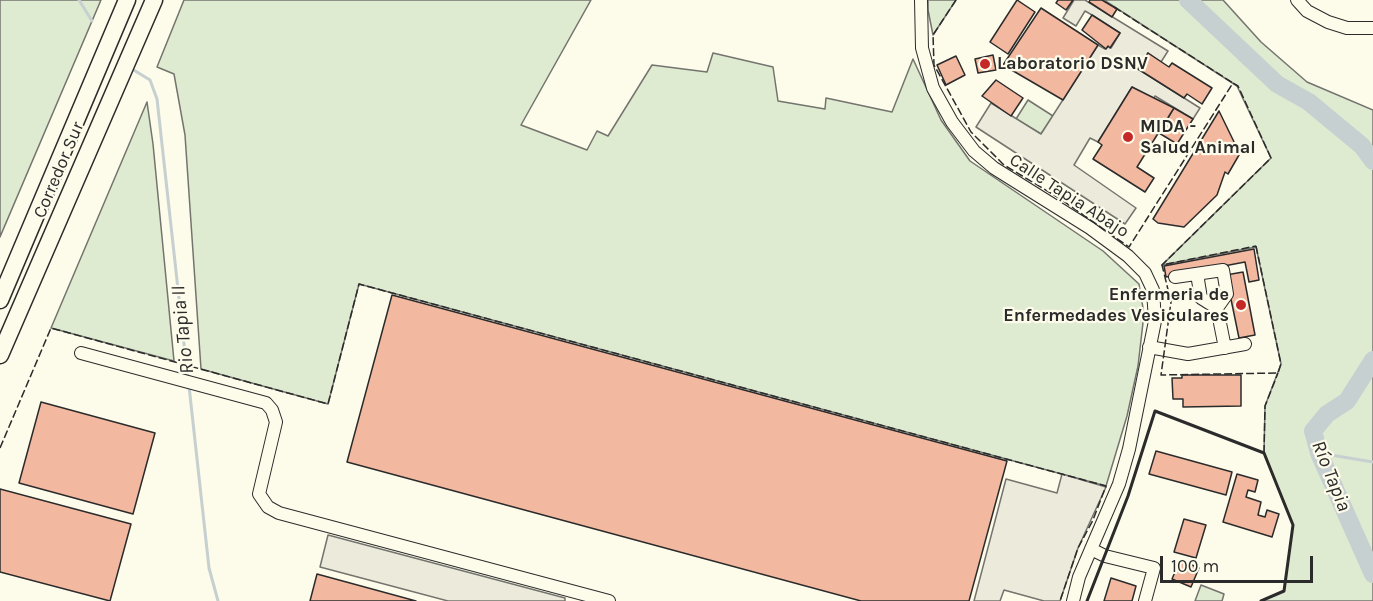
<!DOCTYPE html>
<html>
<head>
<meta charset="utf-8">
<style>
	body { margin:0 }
	#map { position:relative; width:1373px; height:601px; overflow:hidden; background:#fdfbea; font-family:Karla,sans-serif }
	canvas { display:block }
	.scale { position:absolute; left:1160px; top:556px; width:153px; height:27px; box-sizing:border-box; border:3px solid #2b2b2b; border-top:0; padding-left:8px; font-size:18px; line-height:21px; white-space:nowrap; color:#2b2b2b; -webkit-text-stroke:4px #fdfbea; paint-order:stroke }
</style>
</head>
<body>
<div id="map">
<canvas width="1373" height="601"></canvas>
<div class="scale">100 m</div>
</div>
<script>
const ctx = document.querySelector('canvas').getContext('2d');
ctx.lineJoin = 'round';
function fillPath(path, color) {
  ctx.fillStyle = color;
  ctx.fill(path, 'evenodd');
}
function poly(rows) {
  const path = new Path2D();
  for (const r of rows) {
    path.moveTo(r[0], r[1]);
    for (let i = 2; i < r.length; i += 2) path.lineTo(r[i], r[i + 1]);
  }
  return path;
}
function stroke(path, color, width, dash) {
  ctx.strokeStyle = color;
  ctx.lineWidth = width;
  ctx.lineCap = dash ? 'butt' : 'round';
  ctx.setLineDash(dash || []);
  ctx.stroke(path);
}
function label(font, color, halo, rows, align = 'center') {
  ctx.font = font + ' Karla,sans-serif';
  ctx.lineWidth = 4.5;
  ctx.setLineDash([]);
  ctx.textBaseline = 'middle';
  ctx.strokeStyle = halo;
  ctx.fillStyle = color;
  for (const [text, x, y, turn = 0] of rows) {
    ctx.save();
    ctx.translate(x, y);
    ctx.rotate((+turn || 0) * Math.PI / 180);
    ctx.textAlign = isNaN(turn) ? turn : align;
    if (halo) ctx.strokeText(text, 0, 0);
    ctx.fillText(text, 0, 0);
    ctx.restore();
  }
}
const green = poly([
	[0,0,101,0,0,237,0,0],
	[184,0,591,0,521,125,587,150,597,131,608,136,652,65,707,72,713,53,773,67,778,101,825,109,826,98,892,112,913,59,941,120,970,161,1103,251,1139,284,1144,314,1138,366,1127,416,1106,486,359,284,328,404,201,369,185,135,174,74,157,67,184,0],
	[928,0,956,0,933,35,928,10,928,0],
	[1104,0,1223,0,1261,42,1307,82,1373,110,1373,601,1261,601,1284,591,1293,525,1264,453,1265,406,1281,364,1256,247,1162,265,1271,158,1237,86,1104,0],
	[1028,100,1053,116,1041,134,1016,119,1028,100],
	[147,102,153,144,174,361,51,328,147,102],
	[1201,585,1224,594,1222,601,1195,601,1201,585]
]);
fillPath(green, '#deebd1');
stroke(green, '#74746e', 1.5);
const parking = poly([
	[1074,0,1085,0,1168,51,1161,62,1148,53,1138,69,1200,108,1193,119,1155,96,1153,100,1132,87,1098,142,1090,138,1074,165,1136,208,1125,224,976,127,991,103,1041,134,1098,45,1105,49,1108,46,1111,48,1120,33,1092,15,1085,11,1076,26,1063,18,1074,0],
	[1062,474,1106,487,1078,548,1060,601,1044,601,1004,590,1000,601,974,601,1006,479,1057,493,1062,474],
	[328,535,565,598,565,601,448,601,320,567,328,535]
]);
fillPath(parking, '#eceadb');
stroke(parking, '#74746e', 1.5);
stroke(poly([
	[79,0,92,21],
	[132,69,150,80,157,99,188,380],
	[189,386,209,568,218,601],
	[1319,453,1373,462]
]), '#c7d0d0', 3);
stroke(poly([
	[1188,0,1277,84,1309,102,1362,146,1373,161],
	[1373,360,1347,401,1327,414,1313,431,1319,453,1373,574]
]), '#c7d0d0', 18);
const building = poly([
	[1017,0,1035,12,1008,54,990,42,1017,0],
	[1058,0,1073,0,1066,10,1056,3,1058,0],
	[1090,0,1102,0,1117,9,1112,17,1089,2,1090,0],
	[1041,8,1098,45,1063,100,1003,65,1041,8],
	[1092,15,1120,33,1110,48,1108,46,1106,49,1082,30,1092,15],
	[1148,53,1169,67,1172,63,1212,88,1202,104,1187,94,1184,98,1138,69,1148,53],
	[993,55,996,70,978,73,975,59,993,55],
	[956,56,965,75,946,85,937,65,956,56],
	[996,80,1023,98,1011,116,982,96,996,80],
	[1132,87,1174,108,1137,167,1154,178,1145,192,1093,159,1102,145,1098,142,1132,87],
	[1174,108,1193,119,1177,144,1159,133,1174,108],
	[1219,111,1237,148,1234,152,1239,155,1228,174,1225,172,1217,195,1184,227,1158,223,1153,219,1219,111],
	[1254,249,1259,280,1249,282,1245,262,1166,277,1164,266,1254,249],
	[1243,272,1255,335,1239,338,1226,275,1243,272],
	[392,295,1007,461,969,601,861,601,347,462,392,295],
	[1182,375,1241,375,1241,406,1183,407,1183,399,1173,399,1172,378,1182,378,1182,375],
	[41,402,155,433,133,514,19,483,41,402],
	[1156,451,1232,472,1226,495,1149,474,1156,451],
	[1237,474,1258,480,1255,492,1248,490,1246,497,1261,502,1258,515,1265,517,1267,510,1279,514,1272,537,1223,522,1237,474],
	[0,489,131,524,110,601,0,572,0,489],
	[1184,519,1206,525,1196,558,1174,552,1184,519],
	[1180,560,1199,568,1191,587,1172,579,1180,560],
	[317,574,416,601,310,601,317,574],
	[1111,578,1136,586,1132,601,1104,601,1111,578]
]);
fillPath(building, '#f2b8a0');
stroke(building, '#2b2b2b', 1.5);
const minor = poly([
	[921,0,922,48,933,88,952,122,974,151,994,168,1090,228,1128,256,1145,273,1153,290,1155,321,1129,449,1119,484,1079,577,1073,601],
	[1297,0,1307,11,1328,22,1347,28,1373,28],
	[1197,274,1201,298,1217,308],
	[1175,277,1223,270,1227,294,1217,308],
	[1217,308,1225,348],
	[1149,347,1188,354,1245,344],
	[81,353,266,403,272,410,276,422,259,494,268,507,279,513,609,601],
	[1091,549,1105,556,1154,568,1145,601]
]);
const highway = poly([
	[0,300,127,0],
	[0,355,154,0]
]);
stroke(minor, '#2b2b2b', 14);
stroke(highway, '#2b2b2b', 19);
stroke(minor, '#fdfbea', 12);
stroke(highway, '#fdfbea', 16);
stroke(poly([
	[956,0,933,35,934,65,971,132,1004,165,1059,198,1129,247,1233,83,1238,86,1271,158,1162,265],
	[1114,7,1233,83],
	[1256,246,1281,364,1278,373,1161,375,1171,302,1162,265,1256,246],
	[0,448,51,328,328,404,359,284,1106,486,1093,520,1078,548,1060,601],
	[1264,453,1265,406,1278,373]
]), '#2b2b2b', 1.5, [8, 3]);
stroke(poly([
	[1087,601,1128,496,1155,411,1264,453,1293,525,1284,591,1261,601]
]), '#2b2b2b', 3);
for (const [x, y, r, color] of [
	[985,64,6,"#c62828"],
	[1128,137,6,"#c62828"],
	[1241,305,6,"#c62828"]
]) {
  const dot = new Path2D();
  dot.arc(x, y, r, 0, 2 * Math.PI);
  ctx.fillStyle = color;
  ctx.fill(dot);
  stroke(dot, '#fdfbea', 2);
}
label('bold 18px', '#2b2b2b', '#fdfbea', [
	["Laboratorio DSNV",997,64],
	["MIDA -",1140,127],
	["Salud Animal",1140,148],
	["Enfermeria de",1229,295,"right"],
	["Enfermedades Vesiculares",1229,316,"right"]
], 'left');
label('18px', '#2b2b2b', '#fdfbea', [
	["Corredor Sur",59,170,-67],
	["Calle Tapia Abajo",1069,196,33]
]);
label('italic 20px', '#2b2b2b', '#fdfbea', [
	["Rio Tapia II",183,330,-96],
	["Río Tapia",1331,476,68]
]);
</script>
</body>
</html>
